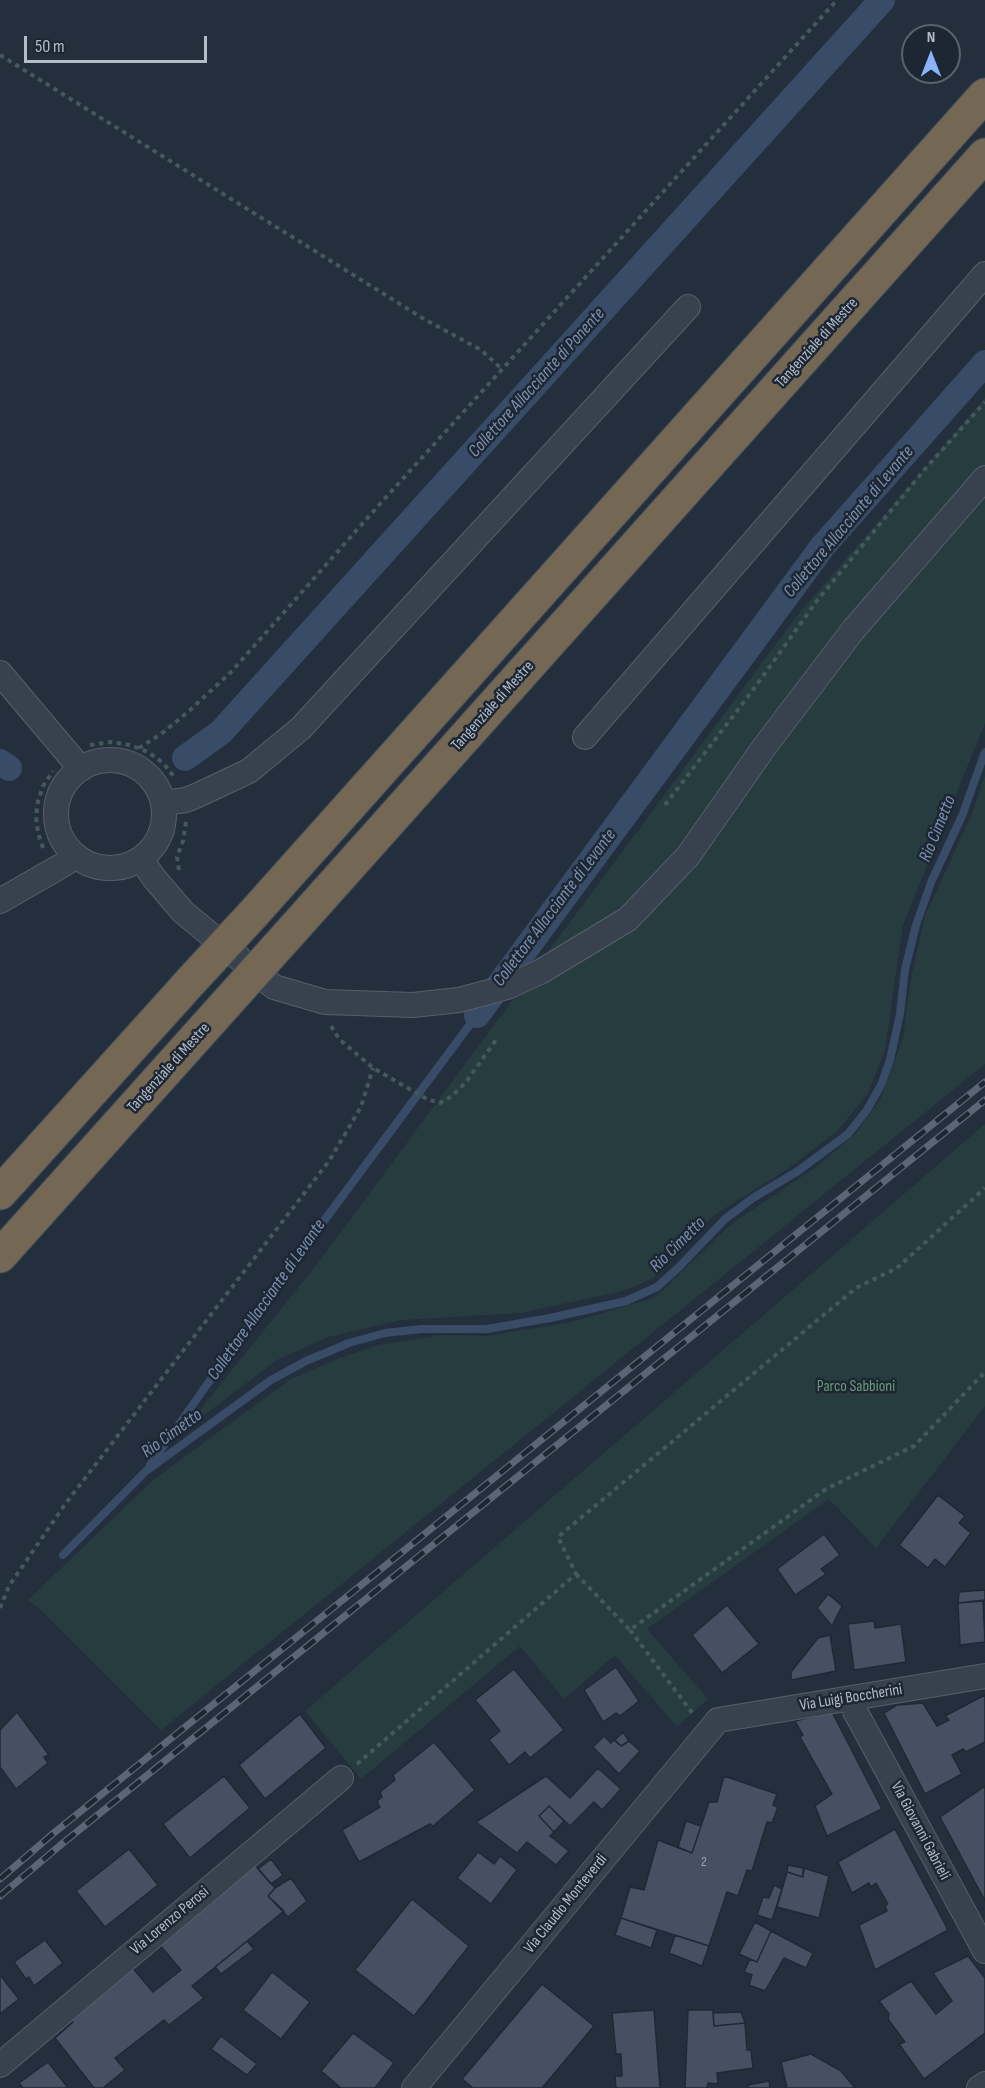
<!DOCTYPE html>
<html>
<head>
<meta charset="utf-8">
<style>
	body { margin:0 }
	#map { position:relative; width:985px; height:2088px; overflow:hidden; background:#242f3e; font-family:"Sofia Sans Condensed",sans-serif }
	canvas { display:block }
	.north { position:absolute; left:901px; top:24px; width:60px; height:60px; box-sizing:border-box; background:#1d2633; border:2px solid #59626f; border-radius:50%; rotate:0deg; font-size:16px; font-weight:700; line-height:24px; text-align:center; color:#b4bcc9 }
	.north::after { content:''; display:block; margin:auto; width:21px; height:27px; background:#8ab4f8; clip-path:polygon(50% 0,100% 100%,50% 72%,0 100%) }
	.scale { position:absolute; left:24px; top:36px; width:183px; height:27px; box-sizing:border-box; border:3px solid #b4bcc9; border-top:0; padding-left:8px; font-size:18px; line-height:21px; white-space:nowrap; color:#b4bcc9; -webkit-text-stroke:4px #1d2633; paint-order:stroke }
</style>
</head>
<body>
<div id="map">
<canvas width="985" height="2088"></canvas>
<div class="north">N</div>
<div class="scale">50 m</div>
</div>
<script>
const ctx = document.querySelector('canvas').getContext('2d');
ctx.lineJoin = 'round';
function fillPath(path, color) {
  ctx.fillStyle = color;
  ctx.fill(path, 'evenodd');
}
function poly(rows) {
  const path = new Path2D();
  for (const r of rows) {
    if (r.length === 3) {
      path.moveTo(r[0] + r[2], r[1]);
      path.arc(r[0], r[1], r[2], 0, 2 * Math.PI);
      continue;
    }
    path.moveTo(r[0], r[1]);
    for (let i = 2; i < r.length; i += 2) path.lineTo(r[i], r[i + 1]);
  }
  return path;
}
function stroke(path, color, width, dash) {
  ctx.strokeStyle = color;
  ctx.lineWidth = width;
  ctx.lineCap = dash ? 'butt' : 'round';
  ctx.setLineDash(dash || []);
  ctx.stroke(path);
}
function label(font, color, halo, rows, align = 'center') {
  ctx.font = font + ' "Sofia Sans Condensed",sans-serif';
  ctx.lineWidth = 5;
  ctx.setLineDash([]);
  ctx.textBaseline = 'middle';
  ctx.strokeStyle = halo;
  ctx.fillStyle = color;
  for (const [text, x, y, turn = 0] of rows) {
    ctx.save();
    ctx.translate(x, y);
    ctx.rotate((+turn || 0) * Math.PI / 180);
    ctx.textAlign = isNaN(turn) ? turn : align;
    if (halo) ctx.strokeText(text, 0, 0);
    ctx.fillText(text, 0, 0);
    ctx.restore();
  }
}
fillPath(poly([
	[985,398,985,723,903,925,885,1050,867,1095,837,1131,788,1169,714,1215,652,1279,623,1291,521,1313,402,1320,328,1337,277,1360,182,1432,315,1267,795,618],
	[985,775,985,1064,161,1730,40,1609,28,1600,153,1480,289,1380,337,1359,378,1345,441,1335,487,1336,572,1322,656,1297,730,1225,816,1167,855,1134,880,1100,903,1038,910,983,925,916,971,816],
	[985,1124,985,1406,876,1548,829,1499,647,1629,708,1699,677,1727,615,1655,564,1699,520,1646,361,1779,305,1711]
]), '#263c3f');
stroke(poly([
	[150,1465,306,1245,477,1015],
	[63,1555,146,1471,271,1380,306,1361,349,1343,385,1333,422,1329,487,1329,550,1318,626,1301,657,1287,678,1268,725,1219,753,1198,798,1171,848,1134,867,1110,881,1085,890,1060,900,1014,905,969,916,925,932,880,962,816,985,752]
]), '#394c67', 8);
stroke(poly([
	[185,758,221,732,882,0],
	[0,762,9,768],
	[477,1015,823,546,985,363]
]), '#394c67', 26);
const building = poly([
	[938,1495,965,1516,959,1523,971,1533,945,1567,935,1559,928,1568,899,1545,938,1495],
	[824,1534,840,1555,821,1569,826,1574,795,1595,777,1569,824,1534],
	[985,1590,985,1600,958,1603,959,1592,985,1590],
	[828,1594,842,1606,832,1626,817,1608,828,1594],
	[983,1601,985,1642,960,1645,958,1603,983,1601],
	[727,1605,759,1644,722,1673,692,1635,727,1605],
	[874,1621,875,1628,901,1624,906,1662,854,1670,848,1624,874,1621],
	[830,1635,836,1671,791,1680,791,1672,818,1638,830,1635],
	[616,1667,639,1701,620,1716,616,1713,603,1722,584,1690,616,1667],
	[514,1669,564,1730,530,1758,525,1752,509,1765,489,1740,500,1731,475,1700,514,1669],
	[985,1695,985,1742,966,1752,963,1749,952,1755,962,1774,925,1794,884,1713,897,1705,923,1703,937,1726,949,1720,945,1716,985,1695],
	[17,1712,49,1755,44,1757,48,1763,16,1789,0,1767,0,1730,17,1712],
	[832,1712,882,1809,827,1836,815,1806,832,1794,800,1737,803,1735,795,1721,832,1712],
	[300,1714,326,1748,265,1799,239,1765,300,1714],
	[623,1732,629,1741,621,1746,615,1740,623,1732],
	[604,1736,611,1743,614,1740,621,1746,629,1741,640,1751,619,1774,593,1747,604,1736],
	[434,1742,475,1790,433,1826,430,1824,359,1862,342,1830,380,1807,377,1801,382,1797,380,1792,395,1780,393,1775,434,1742],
	[598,1768,621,1789,602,1810,594,1802,570,1826,549,1806,539,1816,554,1832,550,1836,569,1851,556,1865,527,1842,517,1853,476,1822,546,1776,570,1798,598,1768],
	[224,1776,250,1808,190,1858,163,1824,224,1776],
	[724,1776,777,1794,773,1805,778,1807,772,1823,767,1822,752,1871,747,1870,738,1896,727,1892,709,1946,621,1918,630,1887,644,1890,658,1840,692,1853,709,1802,717,1802,724,1776],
	[985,1786,985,1901,940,1817,985,1786],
	[549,1806,564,1821,554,1832,539,1816,549,1806],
	[686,1821,701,1826,692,1853,678,1847,686,1821],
	[895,1829,948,1930,875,1970,859,1925,887,1911,885,1906,888,1904,876,1883,871,1887,869,1883,852,1893,838,1862,895,1829],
	[129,1849,158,1885,105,1927,76,1891,129,1849],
	[478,1852,494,1864,500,1856,517,1870,491,1904,457,1878,478,1852],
	[271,1859,283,1875,271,1884,258,1869,271,1859],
	[255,1865,275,1888,268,1896,284,1911,192,1986,204,1998,169,2025,164,2020,115,2058,125,2070,103,2088,94,2088,55,2038,73,2022,67,2017,131,1966,153,1992,181,1970,158,1943,255,1865],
	[788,1865,803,1868,803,1877,787,1872,788,1865],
	[804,1868,829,1876,819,1918,777,1907,787,1872,803,1877,804,1868],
	[291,1878,307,1901,288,1917,268,1896,275,1888,291,1878],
	[774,1885,782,1889,772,1920,757,1915,763,1897,769,1898,774,1885],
	[412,1899,469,1946,414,2016,355,1970,412,1899],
	[621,1918,657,1930,651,1948,615,1935,621,1918],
	[755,1922,771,1931,757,1962,739,1954,755,1922],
	[771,1931,813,1953,806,1968,784,1958,765,1991,749,1985,752,1975,744,1972,750,1959,757,1962,771,1931],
	[675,1935,709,1946,702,1966,669,1953,675,1935],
	[45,1940,63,1963,34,1986,29,1977,26,1979,14,1962,45,1940],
	[247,1941,254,1949,221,1974,215,1967,247,1941],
	[968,1956,985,1978,985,2033,924,2079,899,2044,905,2042,888,2019,889,2014,879,2001,911,1981,936,2014,952,2001,933,1973,968,1956],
	[272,1972,310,2002,281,2039,243,2010,272,1972],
	[0,1975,19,1999,0,2014,0,1975],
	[542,1984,594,2026,542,2088,473,2088,462,2079,542,1984],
	[654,2010,660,2088,616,2088,615,2076,622,2076,621,2054,616,2054,612,2013,654,2010],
	[688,2010,713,2010,714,2026,745,2023,747,2050,751,2050,753,2068,717,2073,718,2084,708,2083,707,2088,685,2088,688,2010],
	[741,2012,745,2023,714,2026,713,2013,741,2012],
	[353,2033,394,2063,375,2088,341,2088,321,2071,353,2033],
	[221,2036,257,2064,247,2075,211,2049,221,2036],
	[811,2054,841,2071,855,2088,787,2088,781,2062,811,2054],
	[48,2062,68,2088,23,2088,19,2083,48,2062],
	[769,2081,770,2088,749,2088,748,2085,769,2081]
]);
fillPath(building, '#455162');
stroke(building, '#1f2835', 1.5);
const minor = poly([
	[0,673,81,769],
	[585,737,985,274],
	[110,814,54],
	[164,803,186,800,198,795,249,771,301,728,688,307],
	[141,859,154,878,183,912,274,987,325,1002,413,1005,459,1000,507,987,540,972,628,919,688,856,765,746,854,629,985,478],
	[0,901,66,863,75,855],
	[855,1711,985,1951],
	[0,2065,341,1778],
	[414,2088,718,1720,985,1676],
	[979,2088,985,2084]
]);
const highway = poly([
	[254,913,985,95],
	[288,935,985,155],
	[0,1193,192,980],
	[0,1256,225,1005]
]);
stroke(minor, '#565f6c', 26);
stroke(highway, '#434c59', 35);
stroke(poly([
	[0,55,424,319,481,350,503,370],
	[90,745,111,742,130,745,148,752,163,763,175,778],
	[130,764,139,748,161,734,189,711,231,672,379,505,837,0],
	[665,805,753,690,816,602,925,469,985,402],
	[43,848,38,833,36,817,38,801,43,786,53,771],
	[179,870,177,857,183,841,186,822],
	[331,1026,339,1039,373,1068,427,1099,440,1103,452,1096,466,1082,496,1040],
	[576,1574,630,1630,826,1489,914,1446,985,1372],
	[0,1608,9,1586,66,1503,329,1161,361,1107,373,1068],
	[630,1630,693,1714],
	[357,1764,576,1574,558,1537,856,1288,897,1268,985,1188]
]), '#44595c', 4, [4.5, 4.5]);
stroke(minor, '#38414e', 24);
stroke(highway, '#746855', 33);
const rail = poly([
	[0,1879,55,1832,985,1082],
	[0,1896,63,1843,985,1100]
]);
stroke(rail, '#5a6575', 7);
stroke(rail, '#1d2633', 4.5, [14]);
const highwayBridge = poly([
	[192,980,254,913],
	[225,1005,288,935]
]);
stroke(highwayBridge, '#434c59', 35, []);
stroke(highwayBridge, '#746855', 33);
label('14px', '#98a1af', null, [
	["2",704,1862]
]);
label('16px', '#b4bcc9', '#1d2633', [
	["Tangenziale di Mestre",817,343,-48],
	["Tangenziale di Mestre",493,706,-48],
	["Tangenziale di Mestre",169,1068,-48],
	["Via Luigi Boccherini",851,1698,-9],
	["Via Giovanni Gabrieli",920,1831,62],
	["Via Claudio Monteverdi",566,1904,-51],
	["Via Lorenzo Perosi",170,1921,-40]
]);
label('16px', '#6b9a76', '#1d2633', [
	["Parco Sabbioni",856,1387]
]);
label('italic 18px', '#7c92b1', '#1d2633', [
	["Collettore Allacciante di Ponente",537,383,-48],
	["Collettore Allacciante di Levante",849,522,-50],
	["Rio Cimetto",938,829,-68],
	["Collettore Allacciante di Levante",555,908,-53],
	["Rio Cimetto",678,1245,-45],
	["Collettore Allacciante di Levante",267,1300,-55],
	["Rio Cimetto",172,1434,-36]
]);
</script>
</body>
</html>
